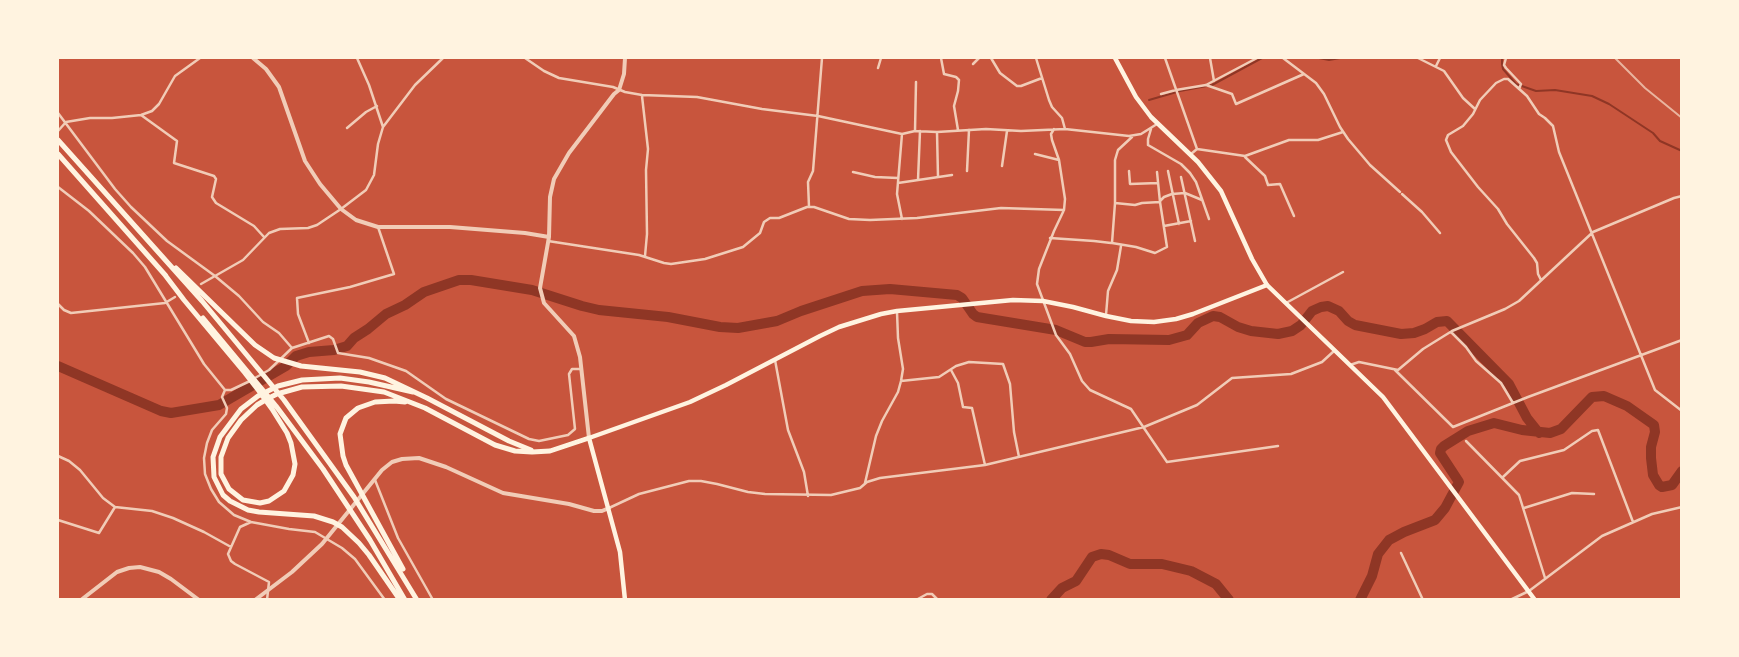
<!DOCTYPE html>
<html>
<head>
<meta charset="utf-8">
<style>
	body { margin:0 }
	#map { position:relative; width:1739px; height:657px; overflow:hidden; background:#c8553d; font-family:"Varela Round",sans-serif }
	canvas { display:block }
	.frame { position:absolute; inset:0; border:59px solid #fff3e0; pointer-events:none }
</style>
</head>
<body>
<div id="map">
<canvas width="1739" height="657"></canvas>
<div class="frame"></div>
</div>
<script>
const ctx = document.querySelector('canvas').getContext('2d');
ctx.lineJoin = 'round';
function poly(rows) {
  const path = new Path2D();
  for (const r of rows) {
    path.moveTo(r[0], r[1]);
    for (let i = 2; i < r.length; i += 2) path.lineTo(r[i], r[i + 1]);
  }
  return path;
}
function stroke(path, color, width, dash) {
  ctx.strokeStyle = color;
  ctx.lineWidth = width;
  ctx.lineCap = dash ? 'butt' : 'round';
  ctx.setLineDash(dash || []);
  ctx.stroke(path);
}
stroke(poly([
	[1319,58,1329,60,1340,58],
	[1502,58,1502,64,1503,69,1516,84,1536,91,1555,90,1592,96,1609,104,1653,133,1660,141,1682,151],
	[1149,100,1180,91,1212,85,1262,58]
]), '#8f3625', 2);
stroke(poly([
	[58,366,161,411,171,413,219,405,286,366,296,356,309,352,334,350,347,346,354,338,368,329,386,314,405,305,424,292,459,280,471,280,532,290,582,306,599,310,668,317,720,327,738,328,777,321,801,311,862,291,890,289,957,295,962,298,973,314,977,317,1056,330,1085,342,1091,342,1109,339,1169,340,1187,335,1198,323,1213,316,1220,317,1238,327,1251,331,1278,334,1292,331,1301,325,1312,311,1321,307,1328,306,1339,311,1348,321,1355,325,1401,334,1414,333,1425,329,1437,322,1447,321,1509,384,1527,418,1539,433],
	[1051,600,1062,588,1076,581,1092,557,1101,554,1109,555,1130,564,1162,564,1191,571,1216,584,1229,600],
	[1360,600,1372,576,1378,554,1389,540,1404,532,1435,520,1445,508,1459,482,1440,453,1441,449,1444,446,1468,431,1494,423,1522,430,1550,433,1561,429,1592,397,1604,396,1627,406,1654,425,1655,432,1651,447,1651,458,1653,475,1659,485,1662,487,1672,485,1682,471]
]), '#8f3625', 10);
stroke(poly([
	[357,58,369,85,383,127],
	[525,58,544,71,559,78,613,87,625,92,642,95,697,97,762,109,818,116,902,134,915,131,937,132,986,129,1021,131,1065,129,1129,136,1141,134,1157,124],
	[941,58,944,74,956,77,959,80,958,91,954,106,958,130],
	[991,58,1000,73,1017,86,1021,86,1042,78],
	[1036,58,1049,100,1052,107,1062,118,1065,129],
	[1165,58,1197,149,1191,154],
	[1210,58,1214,81],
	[1283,58,1316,83,1324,94,1340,127,1348,139,1370,165,1400,192],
	[1418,58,1444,71,1463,98,1475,109],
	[1506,58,1504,65,1506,68,1521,84,1519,89],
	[973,64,979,58],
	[1436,66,1440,58],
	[878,68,881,58],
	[1206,85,1232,94,1236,104,1304,74],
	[1161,94,1176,90,1206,85,1257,58],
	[642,96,648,149,646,170,647,234,645,256],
	[58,113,115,189,131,207,167,241,215,276,239,296,263,322,279,333,292,348,329,336,333,339,338,353,369,358,406,371,446,399,529,439,539,441,568,435,575,429,569,374,572,369,580,369],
	[141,115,177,141,174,163,214,176,216,179,212,197,216,203,254,226,264,237],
	[347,128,366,112,377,106],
	[1054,129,1051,134,1052,140,1059,160,1065,199,1064,210,1054,231,1039,269,1037,284,1056,335,1070,354,1082,381,1090,390,1131,409,1167,462,1278,446],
	[1151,129,1148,139,1148,145,1181,164,1190,173,1196,182,1209,219],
	[58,131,66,122,90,118,112,118,141,115,152,111,159,104,175,76,200,58],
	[915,131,916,82],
	[937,132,938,177],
	[902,134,897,194,902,219],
	[1132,137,1118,150,1115,160,1115,203,1112,243,1136,247,1155,253,1167,247,1160,202,1157,172],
	[1197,149,1245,156,1289,140,1318,140,1343,132],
	[1035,154,1059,160],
	[1245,157,1265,176,1268,185,1280,184,1294,216],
	[1002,166,1007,131],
	[967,171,969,130],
	[1129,171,1130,184,1158,183],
	[1168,171,1179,224],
	[853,172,875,177,898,178],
	[1181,177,1195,241],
	[918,180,920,131],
	[898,183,952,175],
	[58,187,89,211,133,253,145,267,204,364,225,390,222,397,227,408,226,414,212,430,207,443,204,458,205,474,211,489,219,502,234,515,251,522,289,529,315,532,342,548,355,559,385,600],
	[1402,194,1422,212,1440,233],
	[1160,201,1164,197,1172,194,1185,193,1202,200],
	[1115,203,1135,205,1142,203,1160,202],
	[809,207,808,182,813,171,822,58],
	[1164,226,1191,221],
	[1050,238,1094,241,1111,243],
	[548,241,639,255,664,263,671,264,705,259,743,247,760,233,764,222,770,218,779,218,807,207,814,207,849,219,870,220,917,218,1001,208,1064,210],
	[1541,280,1538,274,1537,263,1534,258,1507,224,1498,209,1478,187,1451,152,1446,140,1448,135,1463,126,1473,114,1480,100,1496,83,1504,79,1508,79,1527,96,1539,114,1545,118,1553,126,1559,152,1655,390,1682,411],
	[201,284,243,260,269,233,280,229,308,228,317,225,341,209,366,190,374,175,378,144,383,127,415,85,443,58],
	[1286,303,1343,272],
	[58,304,64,310,71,313,165,303,175,297],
	[1106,315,1108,291,1117,270,1121,246],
	[1451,332,1466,347,1476,361,1501,383,1513,403],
	[309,343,298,314,297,298,350,287,394,274,378,227],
	[775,360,788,430,804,472,808,496],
	[1350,365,1359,362,1398,370,1423,349,1452,331,1505,309,1519,301,1593,232,1674,198,1682,196],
	[951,370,958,383,963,407,972,408,985,465],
	[1395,370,1453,427,1528,397,1682,340],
	[255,378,269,370,292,348],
	[901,381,939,377,956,366,969,362,1003,364,1010,384,1014,432,1019,457],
	[225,390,231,390,250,381],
	[1466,441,1519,495,1545,578],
	[58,456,69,461,80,470,103,498,115,507,152,511,173,518,204,532,231,547],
	[1503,477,1520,461,1564,450,1592,431,1598,430,1633,522],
	[375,480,398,538,433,600],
	[865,483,876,436,882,421,898,392,901,381,903,369,898,338,897,312],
	[609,508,639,494,689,481,701,481,717,484,748,492,765,494,831,495,860,488,867,482,880,478,985,465,1144,427,1197,405,1232,378,1291,374,1322,362,1334,351],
	[1524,508,1572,493,1594,494],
	[58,520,99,533,115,507],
	[251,522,240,527,228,554,231,561,235,564,269,582,267,600],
	[1401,553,1423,600],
	[916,600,927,594,932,594,938,600],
	[1510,600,1529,591,1602,536,1652,514,1682,507]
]), '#f1ccb7', 2.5);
stroke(poly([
	[253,58,266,69,279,87,305,161,320,184,341,209,356,220,378,227,450,227,525,233,549,237],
	[589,438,580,357,574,336,544,303,540,288,549,237,550,197,554,179,569,153,614,94,619,90,624,74,625,58],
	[81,600,117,572,129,568,140,567,159,572,171,579,199,600],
	[255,600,292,572,322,544,382,470,392,462,402,459,419,458,446,467,503,493,569,504,594,511,602,511,609,508]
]), '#f1ccb7', 4);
stroke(poly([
	[625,600,620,552,589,438,690,402,726,385,820,336,839,327,881,314,897,311,1013,300,1043,301,1073,307,1106,316,1131,321,1154,322,1176,319,1193,314,1267,285]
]), '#fff3e0', 4.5);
stroke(poly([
	[1115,58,1136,97,1151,117,1198,162,1221,191,1252,259,1267,285,1383,397,1535,600]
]), '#fff3e0', 4.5);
stroke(poly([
	[58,140,202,301,284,400,354,497,417,600],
	[58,154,166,276],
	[176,268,255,345,274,358,301,366,360,372,385,378,427,398,509,441,531,450],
	[165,275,184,300,245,373,259,391,272,409,287,433,291,443,295,464,293,475,284,491,269,501,260,503,243,500,229,489,221,474,221,457,228,438,241,420,257,405,267,399,277,394,302,387,341,386,384,392,425,408,495,445,515,451,532,452,550,451,589,438],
	[203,318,276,406,323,469,370,540,405,600],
	[403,569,346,465,343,456,340,434,346,418,358,408,375,402,394,401,405,402],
	[400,600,369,555,359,543,342,527,333,522,314,516,259,512,248,510,230,501,223,495,214,477,213,457,220,437,241,409,258,396,278,386,302,380,340,378,369,382,413,392]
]), '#fff3e0', 5);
stroke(poly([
	[1615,58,1645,88,1682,118]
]), '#e9b49f', 2);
</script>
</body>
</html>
